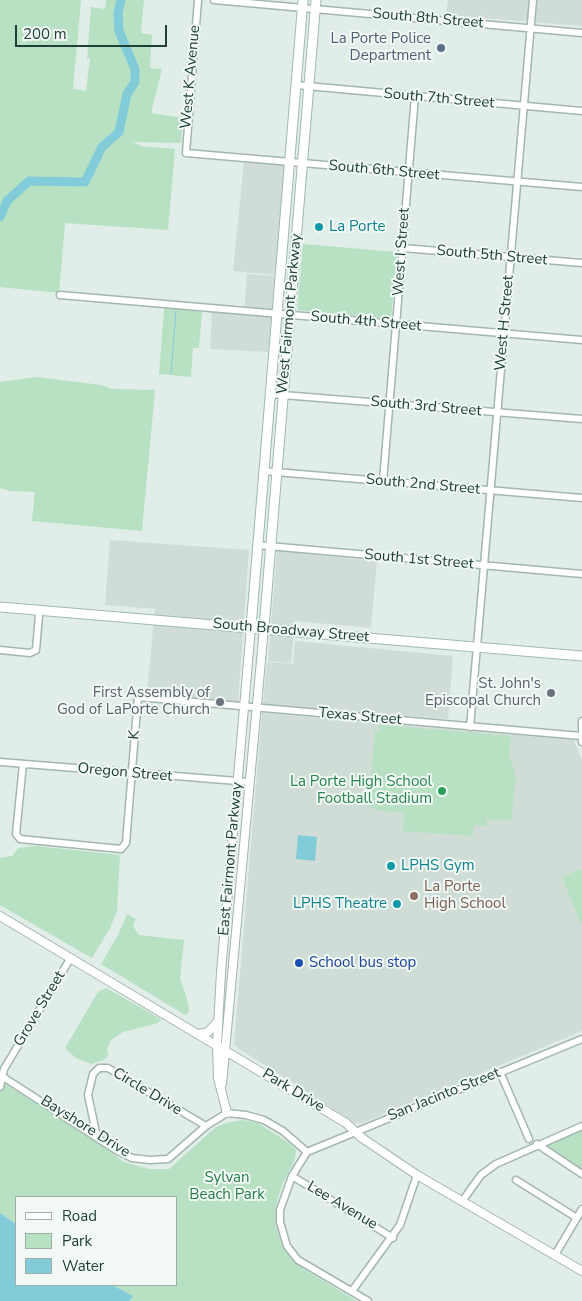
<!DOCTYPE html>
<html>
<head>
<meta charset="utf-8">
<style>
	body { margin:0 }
	#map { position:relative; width:582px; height:1301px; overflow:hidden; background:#e1ede8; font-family:"Nunito Sans",sans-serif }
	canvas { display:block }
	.legend { position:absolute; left:15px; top:1196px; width:162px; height:90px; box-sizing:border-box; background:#f2f9f5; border:1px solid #9eafa9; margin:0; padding:6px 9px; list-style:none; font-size:15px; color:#1f4037 }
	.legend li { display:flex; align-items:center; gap:10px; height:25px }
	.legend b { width:25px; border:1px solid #9eafa9 }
	.scale { position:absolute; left:15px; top:25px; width:152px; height:22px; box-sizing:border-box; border:2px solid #1f4037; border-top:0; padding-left:6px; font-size:15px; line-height:18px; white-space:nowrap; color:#1f4037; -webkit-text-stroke:4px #f2f9f5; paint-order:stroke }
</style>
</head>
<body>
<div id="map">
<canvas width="582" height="1301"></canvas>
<ul class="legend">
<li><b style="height:6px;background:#fff"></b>Road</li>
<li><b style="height:14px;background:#b7e1c2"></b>Park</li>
<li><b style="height:14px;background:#82ccd9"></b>Water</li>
</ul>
<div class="scale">200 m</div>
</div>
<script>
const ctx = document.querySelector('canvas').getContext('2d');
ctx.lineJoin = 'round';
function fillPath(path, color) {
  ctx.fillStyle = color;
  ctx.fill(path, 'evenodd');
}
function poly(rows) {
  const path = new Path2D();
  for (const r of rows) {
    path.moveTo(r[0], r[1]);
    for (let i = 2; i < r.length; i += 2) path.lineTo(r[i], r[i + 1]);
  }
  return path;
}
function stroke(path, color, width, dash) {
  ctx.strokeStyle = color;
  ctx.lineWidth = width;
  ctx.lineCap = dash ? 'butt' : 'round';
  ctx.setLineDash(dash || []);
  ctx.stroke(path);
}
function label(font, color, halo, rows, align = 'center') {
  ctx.font = font + ' "Nunito Sans",sans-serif';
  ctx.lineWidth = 4;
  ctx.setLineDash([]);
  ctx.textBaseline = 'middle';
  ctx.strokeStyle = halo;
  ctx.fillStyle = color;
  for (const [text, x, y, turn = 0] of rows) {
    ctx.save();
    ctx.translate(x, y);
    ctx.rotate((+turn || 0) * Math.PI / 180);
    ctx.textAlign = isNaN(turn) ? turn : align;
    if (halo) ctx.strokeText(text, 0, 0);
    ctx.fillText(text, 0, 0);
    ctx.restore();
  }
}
fillPath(poly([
	[448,0,582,0,582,26,446,15],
	[244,161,287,165,277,275,233,271],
	[247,274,275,276,268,352,210,349,212,311,244,314],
	[110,540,249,550,238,703,147,693,155,609,105,605],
	[277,551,377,561,371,628,295,621,291,663,268,661],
	[295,641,453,656,448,719,263,704,267,662,293,664],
	[262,713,574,740,582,760,582,1031,360,1124,355,1123,238,1048,234,1044]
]), '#cfddd6');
fillPath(poly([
	[0,0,81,0,73,89,86,91,90,58,87,59,91,7,105,9,106,0,144,0,141,33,152,35,150,68,162,69,151,113,183,118,181,143,133,142,141,146,175,149,168,230,65,223,59,293,0,287],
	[303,244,397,252,391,319,297,310],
	[166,307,202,312,199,348,193,348,191,377,159,374,164,310],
	[37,377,101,385,112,389,155,390,142,531,32,521,35,492,10,491,0,488,0,382],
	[380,725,511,736,509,755,516,776,511,820,487,819,486,826,474,825,473,836,403,831,404,813,376,810,369,806,375,731,379,731],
	[36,846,120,855,117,911,110,928,92,958,0,905,0,858,12,856,18,848],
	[582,869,582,926,562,877],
	[127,914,136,919,133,926,139,935,184,940,180,978,188,1002,189,1012,185,1015,101,964,118,935],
	[106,988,161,1019,158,1023,123,1032,111,1040,107,1049,108,1055,104,1060,91,1064,76,1058,65,1048,98,992],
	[0,1081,95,1140,124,1162,149,1169,169,1169,216,1127,230,1122,243,1120,258,1123,289,1143,296,1150,295,1159,282,1185,276,1205,276,1227,282,1245,292,1259,305,1270,357,1301,129,1301,132,1296,112,1285,176,1285,176,1197,16,1197,16,1224,0,1213],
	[582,1131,582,1170,545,1146]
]), '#b7e1c2');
fillPath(poly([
	[298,835,317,837,315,861,296,859],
	[0,1213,16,1224,16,1285,112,1285,133,1296,129,1301,0,1301]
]), '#82ccd9');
stroke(poly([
	[171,374,176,311]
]), '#82ccd9', 1);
stroke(poly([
	[0,217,7,201,29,181,85,182,102,147,119,132,127,94,135,82,135,69,119,31,118,13,121,0]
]), '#82ccd9', 9);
const minor = poly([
	[198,0,186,153,582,187],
	[214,0,582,33],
	[296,85,582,111],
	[403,248,582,263],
	[60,295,582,340],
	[270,394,582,419],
	[264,471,582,498],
	[383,481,415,96],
	[257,545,582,574],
	[0,650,30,653,36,650,39,615,37,610],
	[582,721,582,742],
	[470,727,533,0],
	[0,762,250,782],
	[23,764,16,834,20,839,121,849,126,843,138,697,581,736],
	[500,1072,529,1139],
	[0,1075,116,1150,132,1158,150,1160,168,1159,206,1126,227,1113,246,1115,264,1120,283,1131,307,1152],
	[0,1087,4,1069,70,959],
	[97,1137,88,1095,93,1074,99,1068,108,1068,206,1126],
	[537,1144,582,1174],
	[307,1152,582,1039],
	[307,1152,292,1176,280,1210,280,1222,287,1246,298,1260,368,1301],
	[292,1176,393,1238],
	[516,1180,577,1218],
	[463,1200,481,1175,496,1164,582,1126],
	[555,1255,582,1209],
	[352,1291,400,1225,417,1175]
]);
const tertiary = poly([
	[0,916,346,1123,362,1138,417,1175,582,1271],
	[199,1034,208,1032,218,1021],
	[222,1084,264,628],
	[227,1113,218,1078,217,1045,221,972,251,627]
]);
const secondary = poly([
	[0,607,582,656],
	[251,627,303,0],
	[264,628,316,0]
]);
stroke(minor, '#a3b6af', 9);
stroke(tertiary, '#a3b6af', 10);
stroke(secondary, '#9ebab0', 11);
stroke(minor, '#fff', 6);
stroke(tertiary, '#fff', 8);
stroke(secondary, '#fff', 9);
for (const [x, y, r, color] of [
	[441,48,5,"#5c6f8a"],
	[319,227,5,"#0f9aa8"],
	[551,693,5,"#6b7280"],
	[220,702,5,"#6b7280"],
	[442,791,5,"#2e9e5b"],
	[391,866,5,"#0f9aa8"],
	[414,896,5,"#8d6e63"],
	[397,904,5,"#0f9aa8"],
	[299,963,5,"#1a4fb4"]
]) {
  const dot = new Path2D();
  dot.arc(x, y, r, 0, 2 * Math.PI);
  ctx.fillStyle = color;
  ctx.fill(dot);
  stroke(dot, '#f2f9f5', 2);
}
label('15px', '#1f4037', '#f2f9f5', [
	["South 8th Street",428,19,5],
	["West K Avenue",191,77,-85],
	["South 7th Street",439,99,5],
	["South 6th Street",384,171,5],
	["West I Street",402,252,-86],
	["South 5th Street",492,256,5],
	["West Fairmont Parkway",290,314,-85],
	["South 4th Street",366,322,5],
	["West H Street",505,323,-85],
	["South 3rd Street",426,407,5],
	["South 2nd Street",423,485,5],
	["South 1st Street",419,560,5],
	["South Broadway Street",291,631,5],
	["Texas Street",360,717,5],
	["K",135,735,-85],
	["Oregon Street",125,773,5],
	["East Fairmont Parkway",231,859,-85],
	["Grove Street",40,1009,-59],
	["Park Drive",293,1091,31],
	["Circle Drive",147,1092,31],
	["San Jacinto Street",444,1095,-22],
	["Bayshore Drive",85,1127,32],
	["Lee Avenue",342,1206,31]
]);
label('15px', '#4e5e75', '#f2f9f5', [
	["La Porte Police",431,39],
	["Department",431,56]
], 'right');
label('15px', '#0d838f', '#f2f9f5', [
	["La Porte",329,227],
	["LPHS Gym",401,866],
	["LPHS Theatre",387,904,"right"]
], 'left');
label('15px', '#5b616d', '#f2f9f5', [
	["St. John's",541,684],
	["Episcopal Church",541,701],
	["First Assembly of",210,693],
	["God of LaPorte Church",210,710]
], 'right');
label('15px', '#27864d', '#f2f9f5', [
	["La Porte High School",432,782],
	["Football Stadium",432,799]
], 'right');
label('15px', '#785e54', '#f2f9f5', [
	["La Porte",424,887],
	["High School",424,904]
], 'left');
label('15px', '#164399', '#f2f9f5', [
	["School bus stop",309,963]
], 'left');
label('15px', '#247c45', '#f2f9f5', [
	["Sylvan",227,1178],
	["Beach Park",227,1195]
]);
</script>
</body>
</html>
